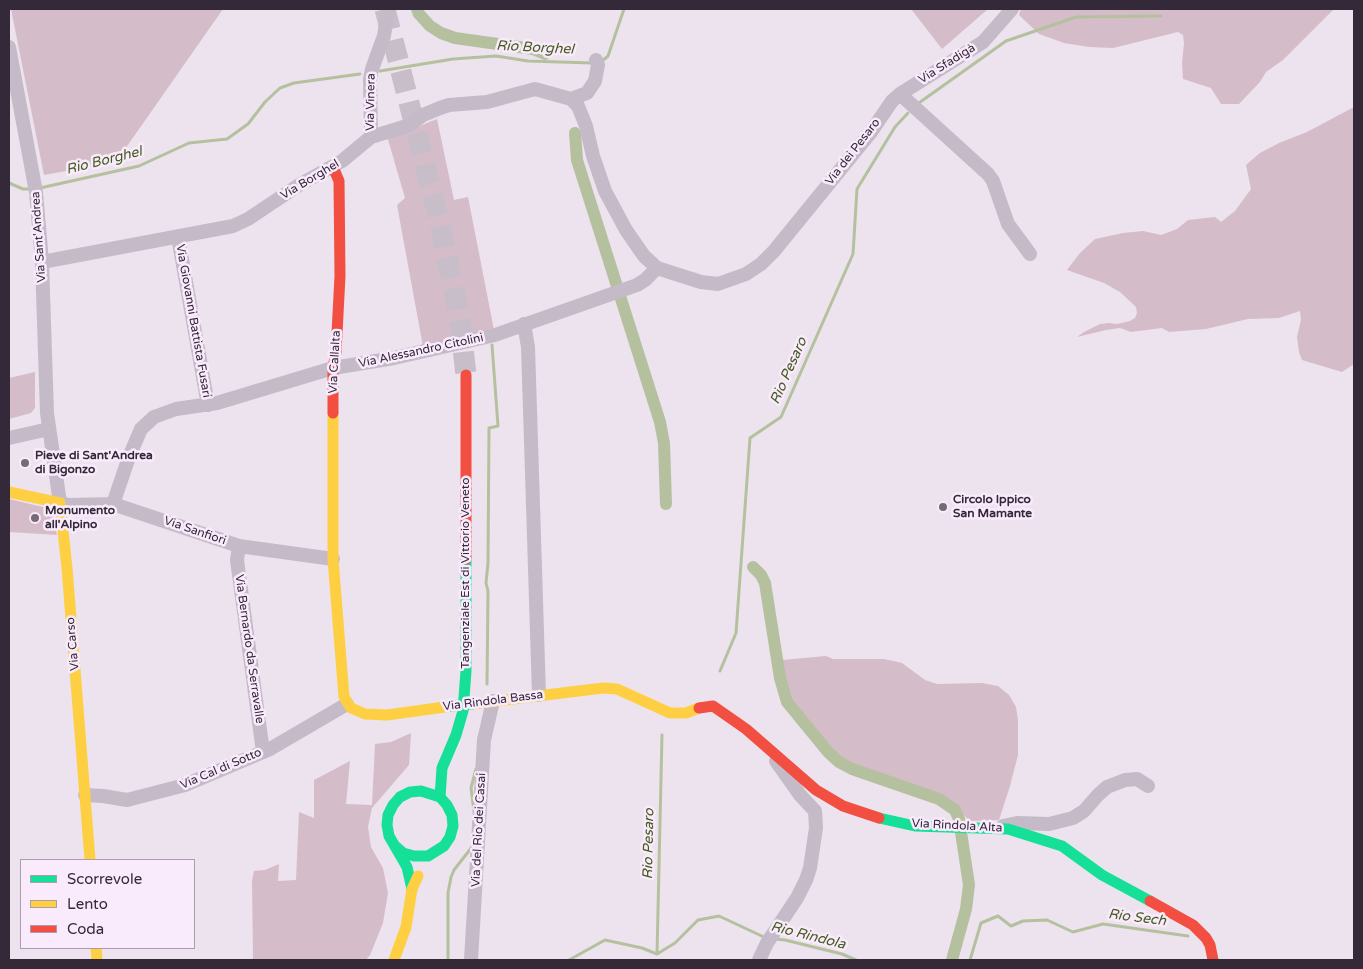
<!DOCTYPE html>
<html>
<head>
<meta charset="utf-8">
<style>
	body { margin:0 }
	#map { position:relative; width:1363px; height:969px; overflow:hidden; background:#ece3ee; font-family:"Varela Round",sans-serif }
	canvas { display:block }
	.frame { position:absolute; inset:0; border:10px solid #342939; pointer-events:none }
	.legend { position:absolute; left:20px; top:859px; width:175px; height:90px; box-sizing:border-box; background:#f9ebfb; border:1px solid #aa9dad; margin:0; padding:6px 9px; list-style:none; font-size:15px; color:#342939 }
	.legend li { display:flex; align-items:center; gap:10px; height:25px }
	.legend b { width:25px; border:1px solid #aa9dad }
</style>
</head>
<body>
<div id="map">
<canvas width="1363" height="969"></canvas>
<div class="frame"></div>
<ul class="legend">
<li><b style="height:6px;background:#16e098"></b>Scorrevole</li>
<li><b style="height:6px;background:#ffcf43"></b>Lento</li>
<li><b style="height:6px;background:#f24e42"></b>Coda</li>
</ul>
</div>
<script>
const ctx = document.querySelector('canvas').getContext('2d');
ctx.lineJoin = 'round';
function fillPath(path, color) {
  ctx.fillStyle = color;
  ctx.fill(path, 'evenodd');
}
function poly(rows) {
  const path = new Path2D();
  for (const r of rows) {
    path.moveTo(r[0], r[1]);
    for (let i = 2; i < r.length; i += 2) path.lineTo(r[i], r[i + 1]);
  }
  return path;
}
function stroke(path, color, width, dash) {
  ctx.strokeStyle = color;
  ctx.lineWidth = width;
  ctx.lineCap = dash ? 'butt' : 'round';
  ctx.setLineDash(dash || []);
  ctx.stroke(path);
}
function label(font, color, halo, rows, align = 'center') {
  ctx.font = font + ' "Varela Round",sans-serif';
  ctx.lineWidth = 5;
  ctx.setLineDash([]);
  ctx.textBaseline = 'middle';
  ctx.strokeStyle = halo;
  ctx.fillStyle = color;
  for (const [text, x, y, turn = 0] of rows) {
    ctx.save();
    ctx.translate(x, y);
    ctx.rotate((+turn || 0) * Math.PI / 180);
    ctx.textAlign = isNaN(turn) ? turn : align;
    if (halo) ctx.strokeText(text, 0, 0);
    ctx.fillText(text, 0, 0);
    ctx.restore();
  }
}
fillPath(poly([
	[11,9,223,9,116,162,44,175],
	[911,9,988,9,942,49],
	[1021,9,1334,9,1283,60,1266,72,1260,82,1239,104,1221,104,1211,88,1183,79,1182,63,1184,43,1183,35,1178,32,1113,48,1089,47,1064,43,1039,34,1019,15],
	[1354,107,1354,364,1342,372,1302,360,1299,352,1297,337,1301,320,1300,311,1279,318,1248,319,1206,329,1169,332,1162,328,1131,332,1120,328,1106,330,1077,337,1084,332,1100,324,1109,323,1117,324,1130,321,1135,318,1137,313,1136,307,1120,292,1104,283,1067,270,1080,253,1095,239,1123,233,1143,231,1161,235,1177,229,1188,220,1215,217,1221,222,1235,211,1251,189,1246,165,1260,153,1279,143,1307,132],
	[437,119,454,200,468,197,495,335,424,352,397,205,405,198,387,136,405,132],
	[35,372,35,408,31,413,9,419,9,378],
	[9,499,47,508,53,515,57,535,9,532],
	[826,656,833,659,884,659,902,663,925,680,937,684,982,683,998,686,1009,695,1016,707,1018,720,1018,755,1010,786,999,820,969,821,958,808,931,791,860,769,841,759,827,745,792,701,783,671,782,660],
	[411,733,409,765,372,808,368,827,371,847,383,868,388,893,383,923,370,955,366,960,253,960,252,881,254,871,265,870,279,864,278,881,296,880,299,812,314,818,314,780,350,761,346,804,372,805,375,744,391,742]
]), '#d5bcc9');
stroke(poly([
	[601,62,608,56,624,9],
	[380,71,453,59,496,56,528,61,592,63],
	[916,105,1006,41,1076,17,1161,16],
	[9,183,23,189,32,189],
	[40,188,139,166,189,143,227,139,248,124,265,102,280,88,294,83,360,74],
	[720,671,736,633,750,438,781,417,853,254,857,189,895,127,908,113],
	[487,684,488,591,486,583,488,563,489,428,498,426,492,345],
	[474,811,471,788,476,769],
	[775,939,785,940,842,954,856,960],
	[657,954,662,735],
	[448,960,448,893,451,877,454,870,472,847],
	[569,960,605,940,642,948,657,954,675,943,698,920,719,916,766,938],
	[970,960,981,923,998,916,1011,926,1023,921,1047,920,1073,932,1103,924,1188,936]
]), '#b5c19e', 3);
stroke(poly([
	[417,9,419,14,430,26,441,33,455,38,533,49,545,54],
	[575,133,577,160,660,422,664,443,666,504],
	[753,567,761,575,765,583,780,678,787,702,828,752,839,762,852,769,939,799,955,810,959,819,969,885,966,909,952,960]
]), '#b5c19e', 12);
stroke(poly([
	[385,9,440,224,460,321,466,375]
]), '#c7beca', 21, [21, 11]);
stroke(poly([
	[9,47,36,192,42,262,47,413,60,503,70,505,113,504,239,546,333,559],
	[900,94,988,174,993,181,1008,224,1030,254],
	[571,99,578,106,586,126,593,156,605,191,626,230,644,256,657,268,701,282,718,284,746,274,761,264,774,251,871,132,892,101,900,94,983,42,1012,9],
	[371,137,370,79,372,69,384,36,388,9],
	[178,237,208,405],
	[42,262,233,226,248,219,299,185,342,161,371,137,410,125,423,115,440,108,449,105,487,102,535,89,571,99,587,93,595,81,598,65,596,60],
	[524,324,528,347,539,695],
	[9,438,49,429],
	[113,504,129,457,141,429,154,417,176,409,217,403,333,368,394,358,495,335,637,285,645,280,657,268],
	[239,546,237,560,263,752],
	[85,795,103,796,127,800,185,785,270,749,347,704],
	[1003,826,1017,823,1049,824,1073,818,1084,811,1098,795,1107,787,1125,780,1137,779,1148,786],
	[471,960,484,740,493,701],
	[759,960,767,943,797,898,806,880,810,868,816,828,815,811,800,795,776,761]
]), '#c5bbc8', 14);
stroke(poly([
	[440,797,442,768,456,735,463,711,466,671,466,559],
	[879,818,915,826,1008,829,1062,846,1102,875,1150,901],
	[395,846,403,853,414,856,428,856,444,846,450,837,453,826,452,815,447,805,440,797,421,791,410,792,400,797,393,805,388,815,387,825,389,836,407,867,412,889]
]), '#16e098', 11);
stroke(poly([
	[333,413,333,559,344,697,351,708,365,714,387,715,452,706],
	[9,492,60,503,67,568,90,860],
	[472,704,603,688,617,689,670,713,686,713,699,708],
	[96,948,97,960],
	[394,960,406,927,412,889,418,876]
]), '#ffcf43', 11);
stroke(poly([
	[333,167,339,181,340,276,336,352,333,368,333,413],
	[466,375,466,559],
	[699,708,713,706,746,729,816,790,843,806,879,818],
	[1150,901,1193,925,1206,938,1210,945,1213,960]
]), '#f24e42', 11);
stroke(poly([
	[452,706,472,704]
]), '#16e098', 11);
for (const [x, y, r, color] of [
	[25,463,5,"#746a78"],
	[943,507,5,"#746a78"],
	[35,518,5,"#746a78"]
]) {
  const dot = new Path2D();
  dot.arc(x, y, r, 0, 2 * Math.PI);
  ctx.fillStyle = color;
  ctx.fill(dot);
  stroke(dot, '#f9ebfb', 2);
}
label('12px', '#342939', '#f9ebfb', [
	["Via Sfadigà",947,64,-32],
	["Via Vinera",371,102,-89],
	["Via dei Pesaro",853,152,-52],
	["Via Borghel",310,180,-31],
	["Via Sant'Andrea",39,237,-94],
	["Via Giovanni Battista Fusari",193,321,80],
	["Via Alessandro Citolini",421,351,-12],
	["Via Callalta",335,362,-87],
	["Via Sanfiori",195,531,19],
	["Tangenziale Est di Vittorio Veneto",466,573,-90],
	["Via Carso",73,644,-95],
	["Via Bernardo da Serravalle",249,649,82],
	["Via Rindola Bassa",493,701,-7],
	["Via Cal di Sotto",221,769,-23],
	["Via Rindola Alta",957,826,3],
	["Via del Rio dei Casai",479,830,-87]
]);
label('bold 12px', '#342939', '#f9ebfb', [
	["Pieve di Sant'Andrea",35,456],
	["di Bigonzo",35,470],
	["Circolo Ippico",953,500],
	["San Mamante",953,514],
	["Monumento",45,511],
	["all'Alpino",45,525]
], 'left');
label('italic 14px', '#435c1d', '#f9ebfb', [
	["Rio Borghel",535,48,3],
	["Rio Borghel",104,161,-14],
	["Rio Pesaro",789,371,-66],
	["Rio Pesaro",649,844,-89],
	["Rio Sech",1137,918,7],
	["Rio Rindola",808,936,14]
]);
</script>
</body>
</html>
